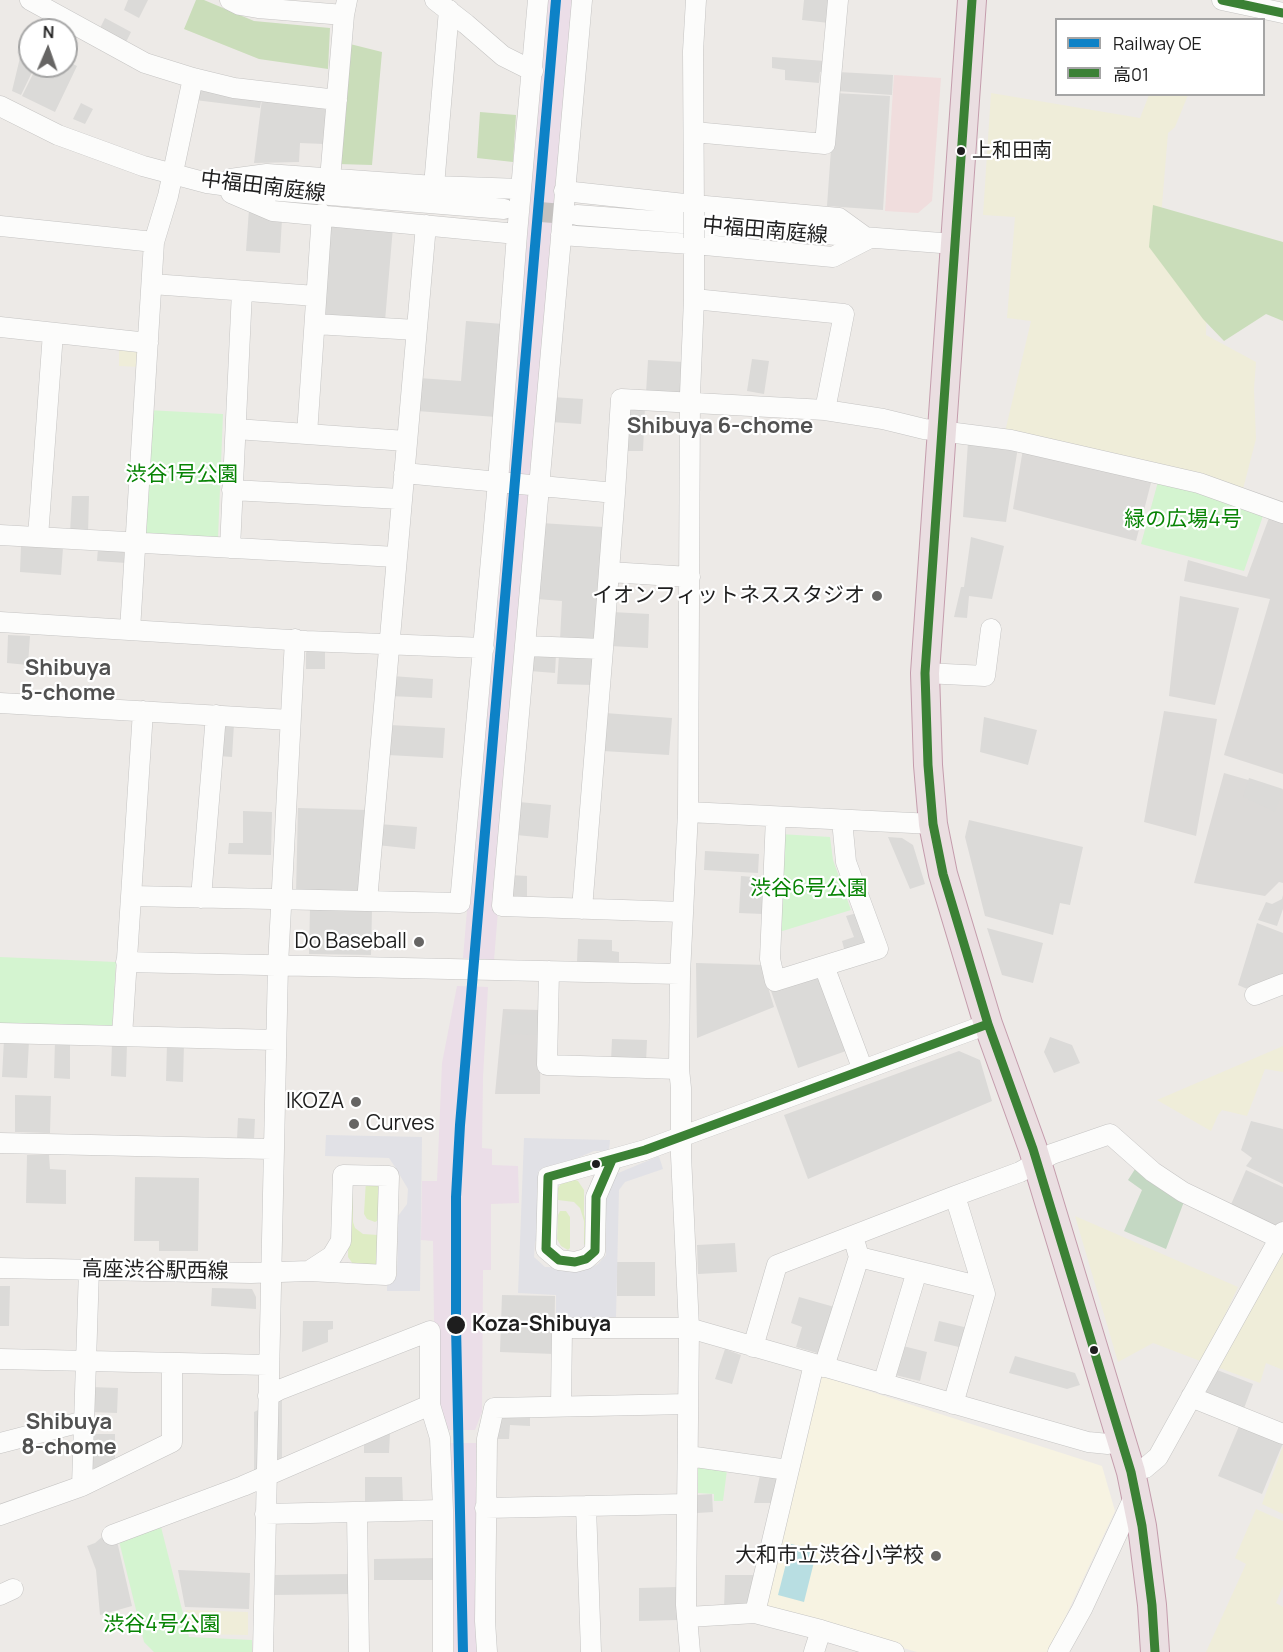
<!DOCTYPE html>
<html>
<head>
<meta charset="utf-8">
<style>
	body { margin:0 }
	#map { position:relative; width:1283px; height:1652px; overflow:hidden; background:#edeae7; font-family:Manrope,"Noto Sans JP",sans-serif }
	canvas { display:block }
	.legend { position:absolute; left:1055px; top:18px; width:210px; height:78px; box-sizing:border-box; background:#fff; border:2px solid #a5a5a5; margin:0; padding:8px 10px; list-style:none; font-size:18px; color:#1e1e1e }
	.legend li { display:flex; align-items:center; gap:12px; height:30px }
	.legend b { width:30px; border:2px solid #a5a5a5 }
	.north { position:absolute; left:18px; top:18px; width:60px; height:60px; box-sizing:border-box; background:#fff; border:2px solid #a5a5a5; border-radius:50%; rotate:2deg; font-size:16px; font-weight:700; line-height:24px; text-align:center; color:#1e1e1e }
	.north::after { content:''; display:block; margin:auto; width:21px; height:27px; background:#666564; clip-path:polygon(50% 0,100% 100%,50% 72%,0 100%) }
</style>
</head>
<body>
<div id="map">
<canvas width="1283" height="1652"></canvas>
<ul class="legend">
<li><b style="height:8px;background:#0d82c7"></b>Railway OE</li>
<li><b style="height:8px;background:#3b8135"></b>高01</li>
</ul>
<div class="north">N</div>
</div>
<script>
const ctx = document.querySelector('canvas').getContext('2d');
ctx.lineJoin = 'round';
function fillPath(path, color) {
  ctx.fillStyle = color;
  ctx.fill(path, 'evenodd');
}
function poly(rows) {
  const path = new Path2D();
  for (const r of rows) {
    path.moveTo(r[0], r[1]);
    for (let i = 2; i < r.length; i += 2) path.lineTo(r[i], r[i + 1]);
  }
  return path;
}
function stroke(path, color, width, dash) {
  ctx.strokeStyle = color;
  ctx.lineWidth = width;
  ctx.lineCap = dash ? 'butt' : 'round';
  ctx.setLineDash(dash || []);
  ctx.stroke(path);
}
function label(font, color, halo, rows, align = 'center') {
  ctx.font = font + ' Manrope,"Noto Sans JP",sans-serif';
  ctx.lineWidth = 4.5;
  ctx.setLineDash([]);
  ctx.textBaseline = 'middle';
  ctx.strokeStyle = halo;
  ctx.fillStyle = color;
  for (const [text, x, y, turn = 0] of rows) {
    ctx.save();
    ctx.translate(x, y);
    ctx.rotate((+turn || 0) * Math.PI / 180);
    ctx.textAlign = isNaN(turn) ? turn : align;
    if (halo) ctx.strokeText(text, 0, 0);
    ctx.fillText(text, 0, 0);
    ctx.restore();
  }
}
fillPath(poly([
	[1023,449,1152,479,1136,541,1013,509],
	[1270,515,1283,521,1283,774,1224,755,1270,599,1184,581,1188,560,1247,577],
	[1180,596,1239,608,1215,705,1169,696],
	[1164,711,1217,719,1196,836,1144,822],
	[1224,773,1283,790,1283,883,1279,882,1265,896,1194,883],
	[503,1009,541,1010,540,1094,495,1094]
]), '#dcdad8');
fillPath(poly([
	[894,75,941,78,932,201,918,213,885,211]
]), '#f0dddd');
fillPath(poly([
	[545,0,574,0,533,474,529,477,509,476,505,472],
	[509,489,532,495,494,960,463,958,502,494],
	[457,986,488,987,483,1077,482,1148,492,1149,492,1165,518,1166,519,1203,491,1204,491,1270,483,1270,482,1412,475,1430,443,1430,435,1402,433,1241,421,1240,422,1181,437,1181,442,1063],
	[446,1443,476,1443,479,1652,454,1652,450,1499]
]), '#ebdee8');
fillPath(poly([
	[822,1376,1102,1466,1115,1511,1049,1652,917,1652,764,1608]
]), '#f7f3e2');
fillPath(poly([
	[128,0,148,0,139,18,124,10],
	[804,0,831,0,829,23,802,20],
	[105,18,131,32,125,44,99,30],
	[24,41,30,44,30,66,35,66,21,95,12,91],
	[772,57,825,61,824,72,820,72,819,83,785,80,785,70,772,68],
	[66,61,77,66,55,112,22,96,37,66,66,66],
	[838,72,893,75,892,95,837,91],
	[198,89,262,96,260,108,195,100],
	[835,93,890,96,883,210,827,206],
	[262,99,322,106,327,112,324,144,300,143,299,162,254,163],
	[81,103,93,109,85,124,73,119],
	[249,209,282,219,280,253,246,251],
	[332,223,393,227,385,321,326,317,320,311,326,228],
	[466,321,503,324,496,417,417,411,419,378,461,381],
	[752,359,769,361,764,394,747,391],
	[648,360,684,362,683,394,646,393],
	[552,397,583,399,581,424,551,422],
	[645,407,643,451,624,451,625,408],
	[968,442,1018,447,1006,522,963,517],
	[72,496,89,496,88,534,70,533],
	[541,523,603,527,595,642,560,640,562,601,537,599],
	[971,537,1004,546,992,599,969,596,967,618,954,617,961,587,964,587],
	[21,546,63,548,61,575,20,572],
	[98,548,121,549,126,555,126,563,97,561],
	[612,612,649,614,648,648,610,646],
	[8,635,30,636,28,665,7,663],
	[310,645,325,646,325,669,306,669,306,653],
	[537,654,556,655,555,673,530,671,532,658],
	[559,655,590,656,594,661,593,685,557,684],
	[392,676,433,679,432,698,390,696],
	[605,713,672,718,669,755,603,751],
	[984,717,1037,730,1028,765,980,752],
	[226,724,234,724,232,757,219,756,221,728],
	[390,725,445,728,443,758,388,755],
	[1249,778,1283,789,1275,812,1243,797],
	[519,802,551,805,548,838,516,835],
	[298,808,368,810,361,888,355,893,296,893],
	[243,811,272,812,271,855,228,854,229,843,243,843],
	[969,820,1083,847,1070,905,1060,903,1053,935,985,916,965,837],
	[379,824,417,827,415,849,377,845],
	[888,837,902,838,913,845,925,884,910,889],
	[705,851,759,854,758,873,704,870],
	[510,875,527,876,527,901,513,901],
	[741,876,765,878,763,914,739,913],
	[1283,895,1283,909,1277,926,1258,920,1266,902,1272,904,1282,899],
	[310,908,372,909,371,955,309,954],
	[857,913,868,941,864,947,845,952,842,941,854,937,846,916],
	[1257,923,1283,933,1283,980,1254,992,1238,985],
	[987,928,1043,943,1033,983,1002,975],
	[578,939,612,940,612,951,619,952,619,963,577,962],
	[696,963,765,965,767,984,774,1007,697,1038],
	[819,974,846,1051,798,1068,771,991],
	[506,1012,540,1013,540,1035,506,1034],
	[1050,1037,1072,1045,1080,1063,1054,1073,1044,1052],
	[612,1039,647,1040,646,1063,611,1061],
	[4,1040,29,1041,27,1078,2,1077],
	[55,1040,70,1040,70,1079,54,1078],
	[112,1042,127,1043,126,1077,111,1076],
	[167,1043,184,1044,183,1082,166,1081],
	[959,1051,980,1060,992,1101,808,1179,784,1115],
	[15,1095,51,1096,50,1133,15,1132],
	[238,1118,255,1119,254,1140,237,1140],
	[1251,1121,1283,1129,1283,1184,1246,1166,1252,1158,1241,1150],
	[27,1155,49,1155,50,1169,66,1170,66,1204,26,1203],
	[1246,1170,1283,1187,1283,1220,1276,1233,1229,1209],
	[135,1177,199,1178,198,1251,159,1251,159,1241,134,1241],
	[735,1243,737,1272,698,1274,697,1245],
	[617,1262,655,1262,655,1296,617,1296],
	[0,1286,10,1286,9,1326,0,1326],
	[212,1288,252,1289,256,1297,256,1309,211,1306],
	[502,1295,555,1296,554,1354,500,1352],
	[799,1297,838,1308,824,1355,796,1347,802,1327,791,1323],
	[303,1321,333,1321,333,1329,328,1330,328,1342,302,1352],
	[939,1321,968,1328,963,1348,934,1341],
	[899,1345,927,1352,920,1381,891,1374],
	[725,1349,741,1355,732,1384,715,1379],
	[1015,1356,1075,1373,1080,1385,1067,1389,1009,1373],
	[1212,1368,1253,1384,1243,1411,1197,1394],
	[91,1387,118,1388,117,1413,90,1412],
	[504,1413,530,1414,530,1426,510,1425,509,1439,495,1439,497,1422],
	[1242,1419,1283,1443,1262,1494,1218,1476],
	[390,1433,389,1453,364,1453,364,1445],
	[91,1434,115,1434,115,1461,96,1469,90,1467],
	[760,1475,777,1477,781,1483,776,1503,754,1503],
	[365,1477,402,1477,403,1503,365,1503],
	[712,1494,713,1512,697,1513,697,1495],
	[109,1531,117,1541,132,1606,100,1615,96,1570,87,1546,95,1543],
	[438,1558,438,1580,374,1580,374,1559],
	[178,1570,250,1573,249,1609,185,1607],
	[351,1574,352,1594,274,1595,274,1575],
	[725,1575,760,1575,753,1603,724,1610],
	[677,1587,678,1620,639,1621,639,1588]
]), '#dbdad8');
fillPath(poly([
	[991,93,1140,118,1149,95,1188,95,1175,127,1168,133,1158,253,1207,296,1206,335,1256,362,1254,389,1256,439,1243,489,1005,432,1031,321,1007,318,1015,217,983,215],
	[119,349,137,350,141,367,119,366],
	[1283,1046,1283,1072,1265,1069,1247,1116,1222,1110,1218,1115,1211,1131,1157,1100],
	[1075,1216,1238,1287,1203,1362,1153,1343,1118,1362],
	[1283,1245,1283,1370,1266,1363,1260,1383,1214,1366],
	[1283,1446,1283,1514,1262,1504],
	[1256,1509,1283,1521,1283,1586,1276,1603,1283,1607,1283,1652,1206,1652,1246,1564,1235,1558],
	[186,1610,248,1612,248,1635,192,1634]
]), '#efedd9');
fillPath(poly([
	[573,1179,578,1181,584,1190,584,1214,590,1240,586,1246,584,1244,584,1221,580,1208,574,1202,558,1200,558,1188,562,1182],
	[366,1180,374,1182,383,1191,379,1220,375,1222,367,1219,364,1214],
	[351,1192,353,1194,353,1222,355,1228,363,1234,378,1235,379,1262,374,1266,355,1267,348,1257,349,1194],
	[560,1211,566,1211,570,1217,570,1248,568,1250,561,1246,557,1239,558,1215]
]), '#deecc4');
fillPath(poly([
	[196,0,204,0,254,21,330,28,328,69,259,59,184,29],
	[346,43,382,52,372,165,338,164],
	[480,112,516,115,513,162,477,158],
	[1153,205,1283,242,1283,321,1266,314,1224,341,1203,319,1149,247]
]), '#caddba');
fillPath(poly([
	[1137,1166,1185,1199,1166,1249,1124,1231,1142,1190,1128,1180]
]), '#c4d8c3');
fillPath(poly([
	[147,410,223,414,218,538,143,537],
	[1159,478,1265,510,1244,571,1141,544],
	[780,834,830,837,833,860,851,910,776,933],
	[0,957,116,962,112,1028,0,1023],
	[698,1467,727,1470,723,1501,714,1501,714,1494,698,1493],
	[161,1527,189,1637,252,1640,252,1652,154,1652,144,1642,119,1541]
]), '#d4f4d0');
fillPath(poly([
	[326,1135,422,1137,420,1291,387,1291,387,1286,397,1275,398,1216,407,1204,408,1189,395,1167,389,1158,325,1156],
	[524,1138,610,1140,609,1151,594,1151,542,1173,539,1234,535,1242,534,1257,545,1267,590,1268,598,1264,606,1255,606,1191,616,1174,659,1156,663,1169,625,1182,619,1190,616,1317,556,1318,556,1295,518,1293]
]), '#e1e1e6');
fillPath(poly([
	[791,1544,817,1550,804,1602,778,1595]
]), '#b8dee2');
fillPath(poly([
	[282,1398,282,1460,254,1472,254,1412]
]), '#dddcda');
stroke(poly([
	[504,209,577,215]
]), '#c4c1bf', 20, [20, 10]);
const minor = poly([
	[30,0,145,63,193,78,234,88,337,100],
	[230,0,240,5,258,8,344,15],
	[435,0,466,24,503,56,533,71],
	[582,0,502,906,683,912],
	[1222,0,1283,13],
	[0,106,58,135,80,143,143,166,207,183,243,188,504,209],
	[694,132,825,144,838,0],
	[230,179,267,174,434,186,521,189],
	[330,179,344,15,347,0],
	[434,186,449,10],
	[564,191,694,205,839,218,868,239],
	[231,193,273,211,517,234],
	[694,212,693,51,696,0],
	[577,215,954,244],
	[0,226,154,242],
	[561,235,705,245,833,257,868,239],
	[152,284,316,296],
	[694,299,844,314,825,410],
	[315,324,416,330],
	[0,327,148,343],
	[236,429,406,441],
	[307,434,322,214],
	[404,473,615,493,603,649,526,646],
	[232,490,401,499],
	[615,493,621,399,825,410,883,419,924,429,1011,440,1199,483,1283,513],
	[0,535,396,557],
	[38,537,53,333],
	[230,548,242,291],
	[609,572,690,577],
	[0,622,306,641,484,648],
	[130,630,154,242,168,196,193,78],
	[925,673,985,676,991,629],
	[0,703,290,720],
	[688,812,933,824],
	[776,817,770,959,775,981,878,949,846,862,842,820],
	[131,896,460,903,498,482,517,234,538,0],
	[201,898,216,715],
	[367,901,426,225],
	[582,909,603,649],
	[126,962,680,974],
	[824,966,863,1070],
	[549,971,547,1065,679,1069],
	[1255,995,1283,984],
	[0,1033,276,1040],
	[122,1036,143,711],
	[0,1143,272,1149],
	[612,1160,596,1197,595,1251,586,1259,575,1262,559,1260,546,1249,548,1177,645,1150,988,1024],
	[859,1257,982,1287],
	[0,1268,251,1273,309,1271,386,1275,389,1176,343,1175,341,1241,332,1256,309,1271],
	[753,1347,777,1265,955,1196,1020,1172,1052,1154,1110,1134,1153,1172,1183,1192,1283,1240],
	[0,1359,268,1365],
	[824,1367,859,1257,853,1236],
	[883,1384,917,1271],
	[268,1396,279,1390,430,1331,430,1405,440,1438,443,1510,443,1652],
	[1191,1397,1283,1434],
	[953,1404,985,1294,955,1196],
	[561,1406,562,1328,689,1328,1088,1442,1108,1444,1121,1440],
	[0,1443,85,1421],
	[688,1456,788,1470],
	[1131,1472,1145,1468,1158,1457,1283,1232],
	[82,1486,89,1269],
	[586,1506,591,1652],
	[485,1508,687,1504],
	[357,1512,359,1652],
	[265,1514,443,1510],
	[0,1515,82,1486,172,1442,172,1363],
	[112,1535,243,1486,430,1405],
	[0,1595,13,1589],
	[755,1613,814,1364],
	[688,1617,755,1613,821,1630,894,1652],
	[263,1652,278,965,295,639],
	[487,1652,485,1621,487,1439,494,1408,688,1404],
	[690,1652,686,1605,689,1328,681,1155,681,1088,679,1069,680,974,688,812,690,394,694,299,694,238],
	[814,1652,821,1630],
	[1058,1652,1082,1609,1136,1493]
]);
const highway = poly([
	[972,0,925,673,928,765,933,824,943,874,988,1024,1033,1149,1131,1472,1142,1526,1152,1605,1155,1652]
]);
stroke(minor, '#c5c4c3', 21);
stroke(highway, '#c49cac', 30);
stroke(minor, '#fcfcfb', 20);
stroke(highway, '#eadee1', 28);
const minorBridge = poly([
	[694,238,694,212]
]);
stroke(minorBridge, '#c5c4c3', 21, []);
stroke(minorBridge, '#fcfcfb', 20);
stroke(poly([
	[972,0,925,673,928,765,933,824,943,874,988,1024,1033,1149,1131,1472,1142,1526,1152,1605,1155,1652],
	[1222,0,1283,13],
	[612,1160,596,1197,595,1251,586,1259,575,1262,559,1260,546,1249,548,1177,645,1150,988,1024]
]), '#3b8135', 9);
stroke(poly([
	[463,1652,456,1326,456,1197,460,1125,556,0]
]), '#0d82c7', 10);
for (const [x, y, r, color] of [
	[961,151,5,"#1e1e1e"],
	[877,596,6,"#666564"],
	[419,942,6,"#666564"],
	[356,1102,6,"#666564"],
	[354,1124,6,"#666564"],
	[596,1164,5,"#1e1e1e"],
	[456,1325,10,"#1e1e1e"],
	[1094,1350,5,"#1e1e1e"],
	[936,1556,6,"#666564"]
]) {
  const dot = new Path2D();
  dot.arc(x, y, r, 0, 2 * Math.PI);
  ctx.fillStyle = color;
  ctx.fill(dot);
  stroke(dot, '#fff', 2);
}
label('20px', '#1e1e1e', '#fff', [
	["上和田南",972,151]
], 'left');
label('21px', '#1e1e1e', '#fff', [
	["中福田南庭線",263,187,7],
	["中福田南庭線",765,231,5],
	["高座渋谷駅西線",155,1271,1]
]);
label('21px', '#088405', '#fff', [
	["渋谷1号公園",182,475],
	["緑の広場4号",1183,520],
	["渋谷6号公園",809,889],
	["渋谷4号公園",162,1625]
]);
label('21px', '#1e1e1e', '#fff', [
	["イオンフィットネススタジオ",865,596],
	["Do Baseball",407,942],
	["IKOZA",344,1102],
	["Curves",366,1124,"left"],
	["大和市立渋谷小学校",924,1556]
], 'right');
label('bold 21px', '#1e1e1e', '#fff', [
	["Koza-Shibuya",472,1325]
], 'left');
label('bold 22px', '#515151', '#fff', [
	["Shibuya 6-chome",720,427],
	["Shibuya",68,669],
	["5-chome",68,694],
	["Shibuya",69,1423],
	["8-chome",69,1448]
]);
</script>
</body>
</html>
